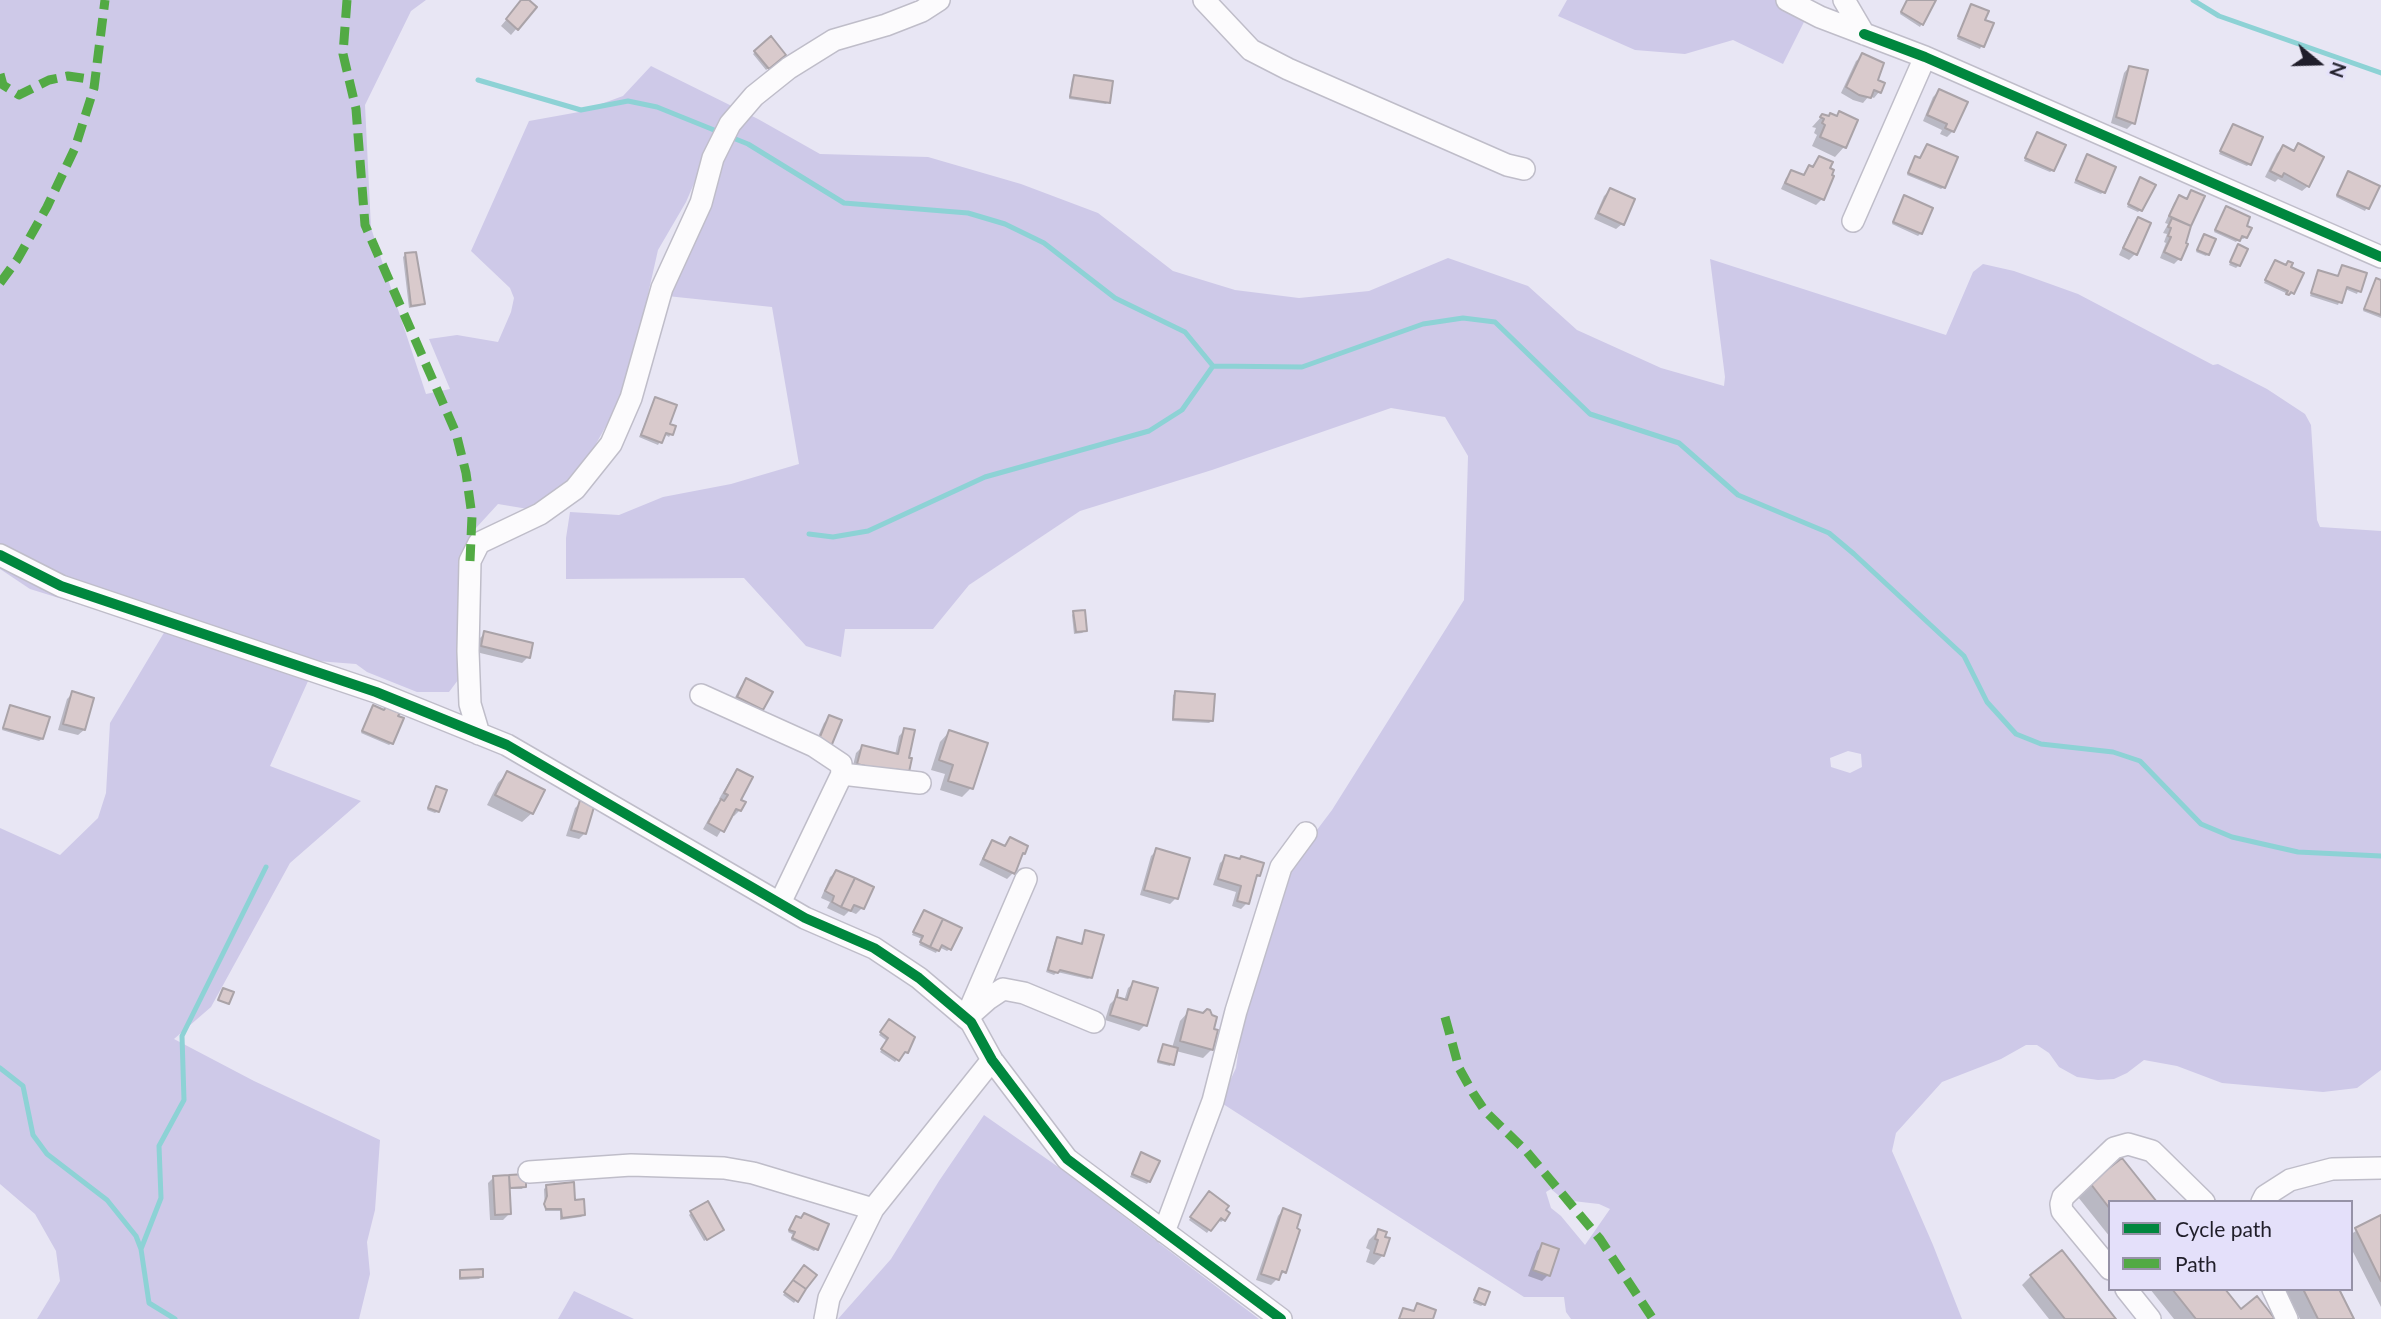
<!DOCTYPE html>
<html>
<head>
<meta charset="utf-8">
<style>
	body { margin:0 }
	#map { position:relative; width:2381px; height:1319px; overflow:hidden; background:#e8e6f4; font-family:Lato,sans-serif }
	canvas { display:block }
	.legend { position:absolute; left:2108px; top:1200px; width:245px; height:91px; box-sizing:border-box; background:#e4e0fa; border:2px solid #9692a7; margin:0; padding:9px 12px; list-style:none; font-size:21px; color:#201e2a }
	.legend li { display:flex; align-items:center; gap:14px; height:35px }
	.legend b { width:35px; border:2px solid #9692a7 }
	.north { position:absolute; left:2283px; top:28px; width:70px; height:70px; -webkit-text-stroke:5px #e4e0fa; paint-order:stroke; rotate:109deg; font-size:19px; font-weight:700; line-height:28px; text-align:center; color:#201e2a }
	.north::after { content:''; display:block; margin:auto; width:24px; height:32px; background:#201e2a; clip-path:polygon(50% 0,100% 100%,50% 72%,0 100%) }
</style>
</head>
<body>
<div id="map">
<canvas width="2381" height="1319"></canvas>
<ul class="legend">
<li><b style="height:9px;background:#00873e"></b>Cycle path</li>
<li><b style="height:9px;background:#52aa44"></b>Path</li>
</ul>
<div class="north">N</div>
</div>
<script>
const ctx = document.querySelector('canvas').getContext('2d');
ctx.lineJoin = 'round';
function fillPath(path, color) {
  ctx.fillStyle = color;
  ctx.fill(path, 'evenodd');
}
function poly(rows) {
  const path = new Path2D();
  for (const r of rows) {
    path.moveTo(r[0], r[1]);
    for (let i = 2; i < r.length; i += 2) path.lineTo(r[i], r[i + 1]);
  }
  return path;
}
function stroke(path, color, width, dash) {
  ctx.strokeStyle = color;
  ctx.lineWidth = width;
  ctx.lineCap = dash ? 'butt' : 'round';
  ctx.setLineDash(dash || []);
  ctx.stroke(path);
}
fillPath(poly([
	[0,0,426,0,411,11,365,105,371,228,426,394,450,389,429,339,457,335,498,342,511,312,514,298,510,288,471,251,529,121,579,112,623,96,651,66,758,119,820,154,928,157,1021,184,1098,213,1173,271,1235,290,1299,298,1369,291,1448,258,1528,286,1577,330,1661,368,1724,386,1725,377,1710,259,1946,335,1973,272,1983,264,2014,271,2078,294,2213,365,2218,364,2267,389,2305,414,2311,425,2317,520,2320,527,2381,531,2381,1070,2357,1088,2323,1092,2222,1083,2177,1066,2144,1060,2127,1073,2114,1079,2098,1080,2077,1077,2059,1067,2049,1053,2037,1045,2026,1045,2001,1059,1942,1082,1896,1133,1892,1151,1933,1245,1962,1319,1571,1319,1566,1312,1564,1297,1524,1297,1220,1102,1236,1068,1241,1033,1286,871,1332,810,1464,600,1468,456,1445,417,1391,408,1212,470,1080,511,969,585,933,629,845,629,841,657,806,646,744,578,566,579,566,538,570,512,619,515,663,497,731,484,799,464,772,307,667,296,703,163,686,202,658,250,632,365,620,401,583,467,556,498,534,510,498,504,476,528,459,566,458,680,449,692,417,692,367,672,356,664,317,661,270,766,361,801,290,863,211,1007,174,1039,254,1081,380,1140,375,1210,367,1242,370,1274,359,1319,37,1319,60,1281,56,1251,35,1214,0,1184,0,828,60,855,98,818,106,793,110,723,165,631,30,589,0,569],
	[1848,751,1861,754,1862,767,1850,773,1831,767,1830,758],
	[1551,1189,1564,1200,1599,1204,1610,1209,1585,1245,1561,1216,1551,1208,1546,1192],
	[1567,0,1775,0,1804,22,1783,64,1733,40,1685,54,1635,50,1558,16],
	[984,1115,1064,1171,1259,1319,838,1319,891,1259,939,1181],
	[574,1291,634,1319,558,1319]
]), '#cec9e8');
fillPath(poly([
	[523,0,535,7,511,35,501,26],
	[1907,0,1934,0,1920,27,1900,14],
	[1969,8,1983,21,1992,24,1980,49,1957,39],
	[771,39,784,55,766,70,753,54],
	[1862,56,1879,92,1874,98,1869,96,1863,103,1853,100,1841,93,1856,61],
	[2129,67,2146,72,2133,123,2127,129,2111,123,2124,73],
	[1075,77,1108,102,1106,104,1069,99,1072,79],
	[1939,91,1953,131,1947,137,1940,134,1942,130,1923,121,1933,97],
	[1839,113,1856,121,1844,147,1835,157,1812,146,1817,135,1814,133,1816,128,1812,127,1822,116,1836,117],
	[2233,126,2249,164,2247,166,2219,154],
	[2035,137,2053,170,2050,172,2024,161],
	[2298,145,2308,186,2302,191,2278,179,2275,182,2265,177,2277,153,2283,147,2292,152],
	[1927,146,1944,187,1941,189,1907,175,1913,161,1915,158,1920,160],
	[1820,158,1822,199,1816,205,1781,189,1786,178,1792,172,1801,176],
	[2085,159,2103,192,2101,194,2074,183],
	[2346,176,2377,187,2365,211,2336,197],
	[2140,180,2154,186,2145,205,2138,212,2127,207],
	[1610,190,1622,224,1616,229,1594,219,1604,196],
	[2191,192,2202,197,2186,234,2180,258,2174,264,2160,258,2166,243,2164,242,2167,234,2163,233,2168,224,2165,223,2174,203,2179,197,2185,200],
	[1904,198,1921,233,1918,236,1892,224],
	[2226,208,2244,226,2246,237,2243,239,2239,238,2236,242,2214,232],
	[2139,219,2135,254,2129,260,2119,255,2133,225],
	[2204,236,2208,254,2206,256,2196,252],
	[2238,246,2239,265,2236,268,2229,265],
	[405,255,423,303,420,306,409,308,403,257],
	[2273,264,2293,293,2290,295,2264,283],
	[2342,267,2365,274,2357,294,2345,289,2338,305,2310,296,2318,272,2337,278],
	[2376,280,2381,282,2381,318,2363,311],
	[655,399,671,434,669,437,664,434,658,445,639,437],
	[1074,612,1085,631,1082,633,1074,634,1072,615],
	[485,633,528,657,522,663,476,652,479,639],
	[747,680,762,709,756,715,732,703,741,686],
	[73,693,84,730,78,735,58,730,67,699],
	[1176,693,1212,721,1209,723,1172,721,1173,695],
	[10,707,42,739,39,741,2,730],
	[373,707,384,712,392,743,389,745,361,733],
	[830,717,828,748,812,750,824,723],
	[905,730,907,772,852,770,856,753,862,747,895,755,899,736],
	[949,732,971,788,962,797,940,790,945,774,931,770,940,742],
	[737,771,740,810,734,816,731,815,717,837,703,829,715,807,722,800,719,799,732,777],
	[507,773,532,813,522,822,487,805,498,783],
	[437,788,438,811,435,813,427,810],
	[581,802,585,833,579,839,566,836,575,808],
	[1010,839,1026,847,1017,859,1013,873,1007,879,979,865,987,848,993,842,1003,847],
	[1157,850,1176,898,1170,904,1140,895,1151,856],
	[1226,857,1238,861,1241,858,1259,875,1253,880,1247,903,1241,909,1232,906,1236,892,1213,885,1220,863],
	[836,872,862,908,856,914,849,911,844,916,827,908,830,902,821,898,830,877],
	[924,912,950,949,947,951,939,947,936,953,919,945,922,939,912,935],
	[1086,932,1091,977,1088,979,1057,972,1054,975,1046,972,1055,941,1058,939,1080,945],
	[1134,983,1145,1025,1139,1031,1105,1020,1110,1004,1116,998,1124,1001,1128,988],
	[1189,1011,1203,1015,1212,1049,1203,1058,1176,1051,1170,1066,1157,1063,1163,1046,1172,1048,1180,1021],
	[887,1024,906,1052,902,1053,895,1062,880,1052,887,1041,879,1035],
	[1139,1157,1149,1181,1147,1184,1130,1177],
	[2122,1160,2110,1202,2110,1237,2078,1197],
	[524,1176,524,1186,522,1189,508,1189,509,1214,503,1220,490,1220,488,1183,494,1177],
	[547,1186,574,1202,583,1215,581,1217,560,1220,560,1211,545,1211,544,1189],
	[1207,1196,1224,1220,1221,1222,1217,1219,1207,1233,1189,1220],
	[1283,1210,1284,1272,1271,1285,1256,1280,1278,1216],
	[691,1213,720,1232,704,1241,689,1215],
	[2380,1217,2381,1218,2381,1307,2351,1248,2351,1234],
	[796,1218,801,1220,816,1249,814,1251,791,1240,794,1235,788,1232],
	[1378,1231,1383,1255,1374,1265,1366,1262,1370,1250,1366,1248,1369,1240],
	[1543,1245,1548,1275,1542,1281,1528,1276,1537,1251],
	[802,1270,796,1300,794,1303,783,1295],
	[461,1271,481,1277,479,1279,459,1280],
	[2031,1276,2114,1319,2049,1319,2022,1285],
	[2150,1289,2223,1289,2240,1312,2273,1319,2174,1319],
	[2285,1289,2337,1289,2352,1319,2300,1319],
	[1479,1290,1484,1304,1481,1306,1473,1303]
]), '#0003');
stroke(poly([
	[2193,0,2219,16,2381,73],
	[478,80,581,110,628,101,657,107,719,132],
	[728,136,748,144,844,203,968,213,1005,224,1044,243,1115,298,1185,332,1213,366],
	[809,534,833,537,868,531,985,477,1149,431,1182,410,1213,366,1302,367,1423,324,1463,318,1495,322,1590,414,1679,443,1738,495,1829,533,1854,554,1964,656,1987,702,2016,734,2041,744,2113,752,2140,761,2201,824,2232,837,2298,852,2381,856],
	[0,1068,23,1086,33,1135,47,1154,107,1200,136,1236,141,1249,149,1303,175,1319],
	[141,1249,161,1198,159,1146,184,1100,182,1036,266,867]
]), '#8dd2d5', 5);
const building = poly([
	[521,0,529,0,537,7,518,30,506,19,521,0],
	[1907,0,1936,0,1923,25,1901,12,1907,0],
	[1971,4,1989,11,1985,20,1994,23,1984,47,1958,36,1971,4],
	[771,36,786,55,769,69,754,51,771,36],
	[1862,53,1884,63,1878,80,1885,83,1881,93,1874,90,1871,98,1859,95,1846,87,1862,53],
	[2129,66,2148,70,2135,124,2116,117,2129,66],
	[1074,75,1113,81,1110,103,1070,97,1074,75],
	[1939,89,1968,102,1954,132,1945,128,1947,124,1927,115,1939,89],
	[1839,111,1858,120,1846,148,1820,137,1825,125,1822,123,1824,119,1820,117,1822,114,1829,116,1830,113,1837,116,1839,111],
	[2233,124,2263,137,2251,165,2220,151,2233,124],
	[2037,132,2066,145,2054,171,2025,158,2037,132],
	[2298,143,2324,157,2309,187,2284,173,2282,177,2270,171,2283,145,2294,151,2298,143],
	[1927,144,1958,157,1945,188,1908,173,1915,156,1920,158,1927,144],
	[2087,154,2116,167,2105,193,2076,180,2087,154],
	[1819,156,1833,162,1830,168,1834,170,1832,175,1834,176,1824,200,1785,183,1791,170,1804,175,1809,165,1813,167,1819,156],
	[2348,171,2380,186,2369,209,2337,195,2348,171],
	[2140,177,2156,185,2142,211,2128,204,2140,177],
	[1610,188,1635,199,1624,225,1598,213,1610,188],
	[2191,190,2205,196,2191,226,2169,216,2179,195,2187,199,2191,190],
	[1904,195,1933,208,1922,234,1893,222,1904,195],
	[2226,206,2250,217,2247,226,2252,228,2247,238,2242,236,2240,241,2215,230,2226,206],
	[2138,217,2151,223,2137,255,2123,248,2138,217],
	[2172,218,2191,226,2186,243,2188,244,2181,260,2164,252,2171,237,2168,236,2171,228,2168,227,2172,218],
	[2204,234,2216,239,2209,255,2197,250,2204,234],
	[2238,244,2248,249,2240,266,2230,262,2238,244],
	[416,252,425,304,411,306,405,253,416,252],
	[2275,260,2286,265,2288,261,2293,263,2291,267,2304,273,2294,294,2291,292,2289,295,2286,294,2288,291,2265,280,2275,260],
	[2342,265,2367,273,2361,292,2347,287,2342,303,2311,293,2318,270,2338,276,2342,265],
	[2376,278,2381,280,2381,315,2364,309,2376,278],
	[655,397,677,405,670,424,676,426,673,435,666,433,662,443,641,435,655,397],
	[1085,610,1087,631,1076,632,1073,611,1085,610],
	[484,631,533,643,530,658,481,646,484,631],
	[746,678,773,692,763,710,737,697,746,678],
	[72,691,94,698,85,730,63,724,72,691],
	[1175,691,1215,694,1213,721,1173,719,1175,691],
	[10,705,50,717,43,739,3,728,10,705],
	[373,705,384,710,386,707,400,713,398,716,404,718,393,744,362,731,373,705],
	[829,715,842,720,830,749,817,744,829,715],
	[904,728,915,730,909,758,912,758,909,772,894,769,894,773,857,764,862,745,898,754,904,728],
	[949,730,988,743,973,789,948,781,953,765,939,760,949,730],
	[737,769,753,777,741,800,746,802,741,811,736,809,724,832,708,823,721,799,724,801,728,795,724,793,737,769],
	[507,771,545,790,533,814,495,795,507,771],
	[436,786,447,790,439,812,428,808,436,786],
	[580,800,594,807,586,834,571,830,580,800],
	[1010,837,1028,846,1025,854,1023,853,1015,874,983,859,992,840,1005,846,1010,837],
	[1156,848,1190,858,1178,899,1144,890,1156,848],
	[1225,855,1240,859,1241,856,1264,863,1260,876,1257,875,1249,904,1237,901,1241,886,1218,879,1225,855],
	[836,870,855,878,841,907,832,902,834,896,825,891,836,870],
	[855,878,874,887,864,909,854,905,851,911,841,907,855,878],
	[924,910,943,919,930,947,920,942,923,936,913,932,924,910],
	[943,919,962,928,951,950,942,945,939,951,930,947,943,919],
	[1085,930,1104,935,1092,978,1060,970,1058,973,1048,970,1057,937,1082,944,1085,930],
	[1133,981,1158,988,1147,1026,1110,1015,1118,990,1117,997,1127,1000,1133,981],
	[223,988,234,992,229,1004,218,1000,223,988],
	[1188,1009,1203,1013,1207,1009,1210,1010,1212,1015,1217,1017,1214,1029,1218,1030,1213,1050,1180,1041,1188,1009],
	[889,1019,915,1037,908,1053,905,1052,899,1061,881,1049,888,1038,880,1032,889,1019],
	[1163,1044,1178,1048,1174,1065,1158,1061,1163,1044],
	[1141,1152,1160,1161,1150,1182,1132,1174,1141,1152],
	[2122,1158,2157,1202,2110,1202,2110,1209,2090,1183,2122,1158],
	[526,1174,526,1187,510,1188,509,1175,526,1174],
	[509,1175,511,1214,495,1215,493,1176,509,1175],
	[574,1182,575,1200,584,1199,585,1215,562,1218,561,1209,546,1209,544,1204,547,1196,546,1185,574,1182],
	[1209,1191,1229,1206,1226,1210,1230,1213,1225,1221,1221,1218,1211,1231,1190,1217,1209,1191],
	[708,1201,724,1230,707,1240,690,1211,708,1201],
	[1283,1208,1301,1215,1297,1228,1300,1230,1286,1273,1282,1271,1279,1280,1261,1274,1283,1208],
	[804,1213,829,1224,818,1250,792,1238,795,1232,789,1230,796,1216,801,1218,804,1213],
	[2381,1215,2381,1281,2355,1228,2381,1215],
	[1378,1229,1387,1232,1385,1237,1390,1238,1384,1256,1374,1253,1378,1240,1375,1239,1378,1229],
	[1542,1243,1559,1249,1550,1276,1533,1270,1542,1243],
	[2062,1250,2116,1319,2065,1319,2030,1275,2062,1250],
	[804,1265,817,1275,806,1289,793,1280,804,1265],
	[483,1269,483,1277,460,1278,460,1270,483,1269],
	[793,1280,806,1289,798,1302,784,1292,793,1280],
	[1479,1288,1490,1292,1485,1305,1474,1300,1479,1288],
	[2172,1289,2225,1289,2241,1309,2257,1296,2275,1319,2196,1319,2172,1289],
	[2303,1289,2339,1289,2354,1319,2318,1319,2303,1289],
	[1417,1303,1436,1310,1433,1319,1399,1319,1403,1308,1414,1311,1417,1303]
]);
fillPath(building, '#d9cacc');
stroke(building, '#aaa3a8', 2);
const minor = poly([
	[1204,0,1251,50,1288,69,1507,165,1524,169],
	[1787,0,1820,17,1925,57,2381,257],
	[1844,0,1864,34],
	[1853,221,1925,57],
	[0,555,61,586,376,692,507,745,805,918,874,948,919,978,971,1022,992,1060,1067,1159,1281,1319],
	[701,695,814,746,841,764,842,774,780,903],
	[479,734,470,704,468,651,470,561,479,543,540,514,575,489,611,444,631,398,662,288,701,203,713,158,730,124,754,96,789,68,834,40,886,25,922,11,939,0],
	[842,774,920,783],
	[970,1015,988,999,1003,989,1024,993,1094,1022],
	[966,1018,1026,879],
	[529,1172,631,1165,724,1168,753,1173,873,1209],
	[2262,1202,2265,1196,2290,1180,2332,1169,2381,1168],
	[1164,1232,1213,1101,1236,1011,1281,867,1306,833],
	[2110,1269,2062,1211,2061,1204,2063,1197,2114,1148,2128,1144,2152,1151,2204,1202],
	[2126,1289,2150,1319],
	[2273,1289,2287,1319],
	[825,1319,829,1298,873,1209,992,1060]
]);
stroke(minor, '#bfbdc9', 24);
stroke(minor, '#fcfbfd', 21);
stroke(poly([
	[347,0,343,54,356,109,365,225,456,433,466,473,472,516,470,561],
	[0,74,3,85,19,95,49,80,68,76,95,80],
	[0,283,17,260,47,207,75,148,94,88,105,0],
	[1445,1017,1459,1068,1473,1093,1485,1111,1527,1152,1600,1239,1653,1319]
]), '#52aa44', 9, [18, 9]);
stroke(poly([
	[1864,34,1925,57,2381,257],
	[0,555,61,586,376,692,507,745,805,918,874,948,919,978,971,1022,992,1060,1067,1159,1281,1319]
]), '#00873e', 10);
</script>
</body>
</html>
